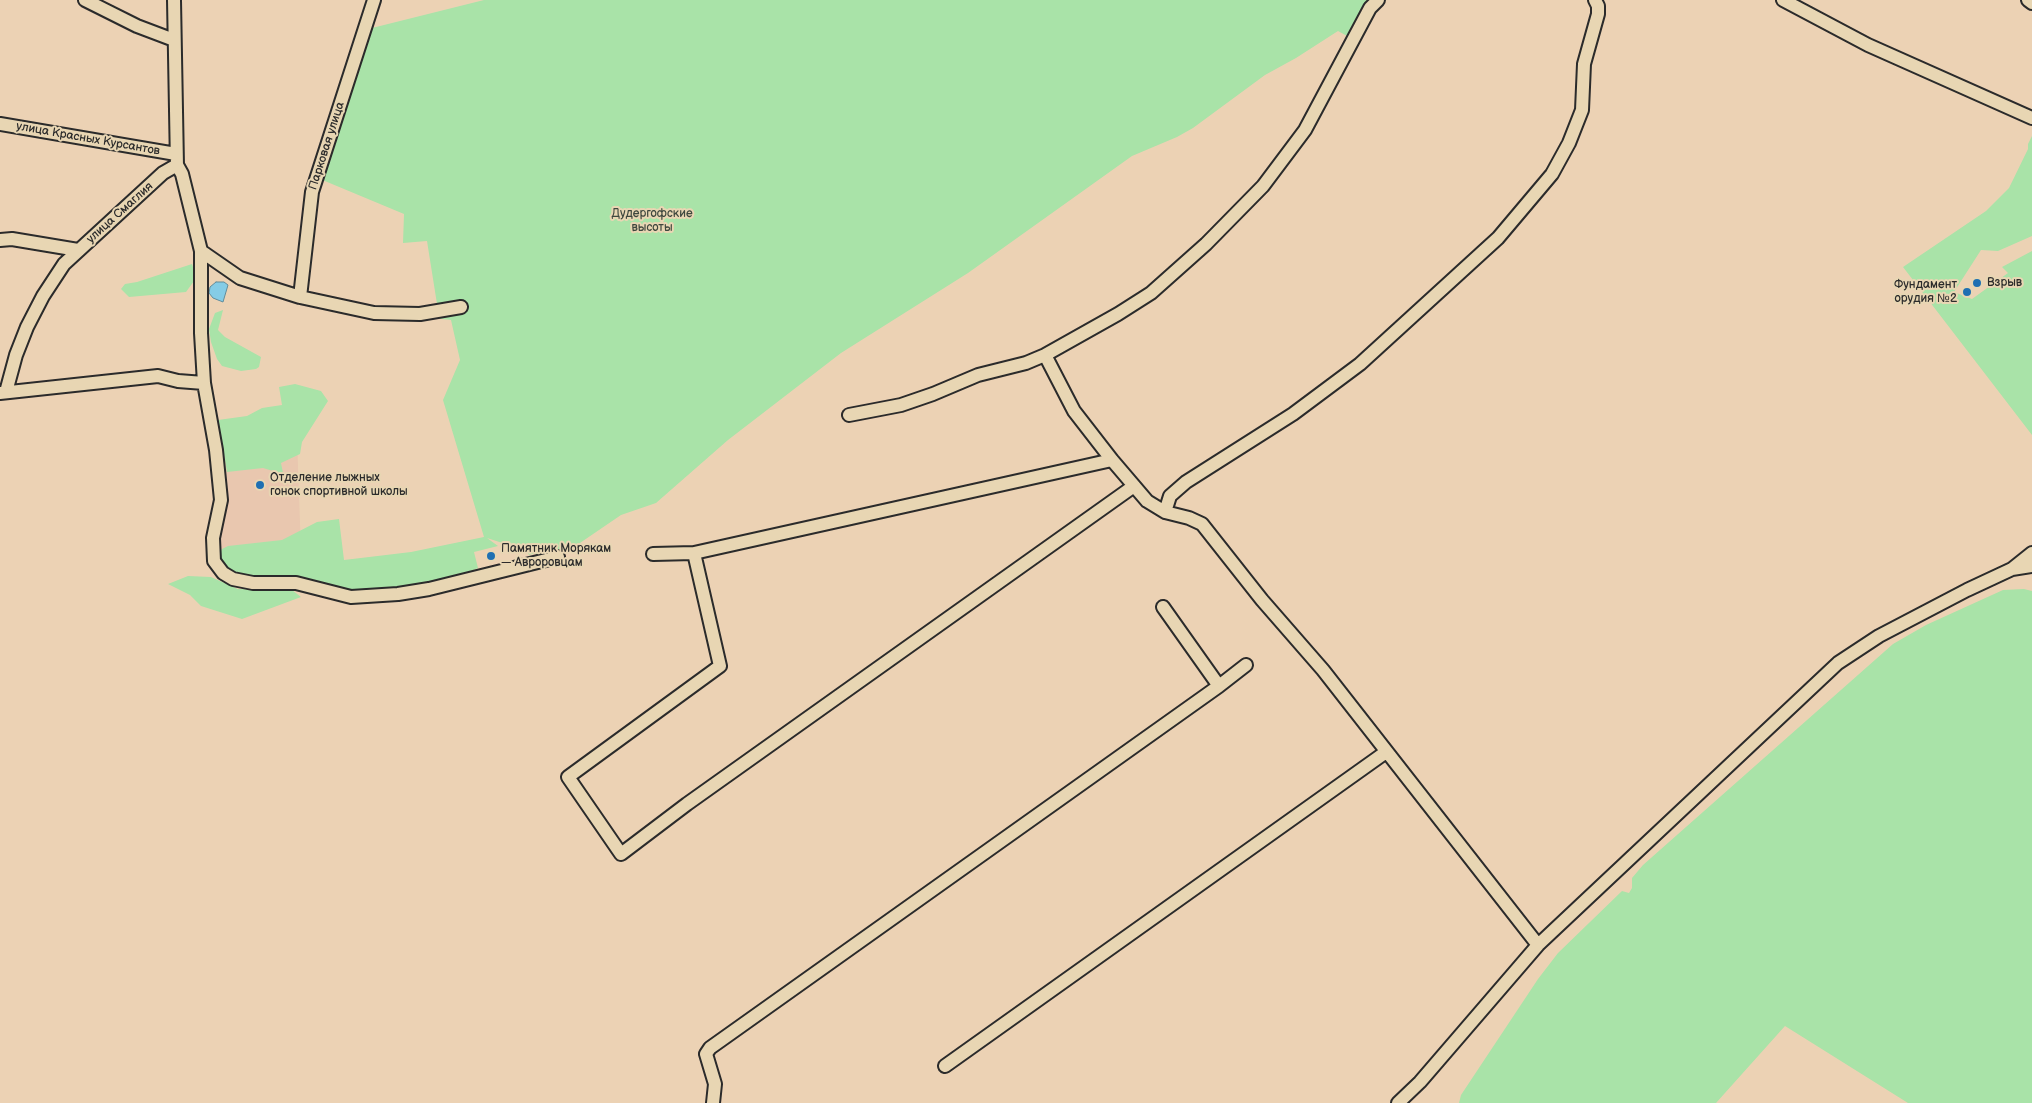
<!DOCTYPE html>
<html>
<head>
<meta charset="utf-8">
<style>
	body { margin:0 }
	canvas { display:block; background:#ecd2b4 }
</style>
</head>
<body>
<canvas width="2032" height="1103"></canvas>
<script>
const ctx = document.querySelector('canvas').getContext('2d');
ctx.lineJoin = 'round';
function fillPath(path, color) {
  ctx.fillStyle = color;
  ctx.fill(path, 'evenodd');
}
function poly(rows) {
  const path = new Path2D();
  for (const r of rows) {
    path.moveTo(r[0], r[1]);
    for (let i = 2; i < r.length; i += 2) path.lineTo(r[i], r[i + 1]);
  }
  return path;
}
function stroke(path, color, width, dash) {
  ctx.strokeStyle = color;
  ctx.lineWidth = width;
  ctx.lineCap = dash ? 'butt' : 'round';
  ctx.setLineDash(dash || []);
  ctx.stroke(path);
}
function label(font, color, halo, rows, align = 'center') {
  ctx.font = font + ' "Balsamiq Sans",sans-serif';
  ctx.lineWidth = 4;
  ctx.setLineDash([]);
  ctx.textBaseline = 'middle';
  ctx.strokeStyle = halo;
  ctx.fillStyle = color;
  for (const [text, x, y, turn = 0] of rows) {
    ctx.save();
    ctx.translate(x, y);
    ctx.rotate((+turn || 0) * Math.PI / 180);
    ctx.textAlign = isNaN(turn) ? turn : align;
    if (halo) ctx.strokeText(text, 0, 0);
    ctx.fillText(text, 0, 0);
    ctx.restore();
  }
}
fillPath(poly([
	[297,438,302,579,232,576,218,554,220,531,225,509,218,460]
]), '#e9c7af');
fillPath(poly([
	[484,0,1372,0,1347,36,1338,31,1296,58,1265,75,1193,128,1177,137,1132,156,968,273,841,353,728,440,656,503,621,515,555,560,535,553,529,555,527,551,487,538,498,546,474,552,478,568,463,575,455,582,351,596,251,578,236,573,223,567,219,555,222,549,228,546,282,540,317,522,339,519,344,560,411,552,484,537,443,400,460,360,451,320,433,318,437,304,427,241,403,243,404,214,320,179,368,29],
	[2032,136,2032,236,1998,251,1981,250,1954,292,1972,299,2008,273,2002,267,2032,251,2032,435,1903,267,1986,211,2009,188,2028,149,2028,144],
	[192,264,195,273,194,281,186,292,129,297,121,289,125,284,137,282],
	[223,310,218,330,225,337,261,357,259,367,256,369,241,371,222,366,217,359,211,342,209,329,215,313],
	[295,384,321,391,328,401,302,442,300,454,281,463,284,478,280,481,273,471,263,468,227,472,218,420,247,416,262,408,282,405,279,387],
	[188,576,211,577,238,589,292,590,301,597,242,619,201,606,190,595,168,584],
	[2024,589,2032,591,2032,1103,1908,1103,1785,1026,1716,1103,1459,1103,1461,1095,1538,979,1558,953,1622,891,1629,893,1632,888,1632,878,1643,865,1893,644,1926,625,2003,590]
]), '#a9e3a8');
const water = poly([
	[216,282,224,282,228,285,223,302,213,298,209,293,210,287,216,282]
]);
fillPath(water, '#85cce6');
stroke(water, '#618c9b', 1);
const minor = poly([
	[85,0,137,26,174,40],
	[174,0,177,165,182,174,201,251,201,333,204,383,216,450,221,500,213,538,214,561,223,573,233,579,253,583,296,583,351,597,398,594,429,589,558,557],
	[1783,0,1868,45,2032,118],
	[2028,0,2032,3],
	[0,124,176,154],
	[0,240,12,239,78,250],
	[201,251,240,278,300,297,374,313,420,314,461,307],
	[300,297,312,192,374,0],
	[1045,355,1074,411,1112,460,1147,501,1165,512,1189,518,1202,524,1262,600,1323,670,1538,945],
	[6,392,16,355,27,327,43,296,64,264,163,173,177,165],
	[0,393,158,376,178,381,204,383],
	[849,415,901,405,933,394,978,375,1026,363,1045,355,1118,314,1151,293,1206,244,1263,186,1305,130,1370,8,1378,0],
	[1112,460,694,553,720,666,568,777,621,854,687,804,1134,486],
	[1165,512,1170,496,1186,482,1293,414,1360,364,1498,238,1552,174,1569,143,1582,110,1584,64,1598,14,1598,6,1595,0],
	[653,554,694,553],
	[2012,569,2032,553],
	[1163,607,1219,686],
	[945,1066,1386,752],
	[713,1103,715,1084,706,1054,710,1048,1219,686,1246,665],
	[1398,1103,1420,1082,1538,945,1838,663,1879,636,1967,590,2012,569,2032,566]
]);
stroke(minor, '#2b2b2b', 16);
stroke(minor, '#e8d6b3', 12);
for (const [x, y, r, color] of [
	[1977,283,5,"#1f6fb2"],
	[1967,292,5,"#1f6fb2"],
	[260,485,5,"#1f6fb2"],
	[491,556,5,"#1f6fb2"]
]) {
  const dot = new Path2D();
  dot.arc(x, y, r, 0, 2 * Math.PI);
  ctx.fillStyle = color;
  ctx.fill(dot);
  stroke(dot, '#e8d6b3', 2);
}
label('12px', '#2b2b2b', '#e8d6b3', [
	["улица Красных Курсантов",88,139,10],
	["Парковая улица",327,146,-72],
	["улица Смаглия",120,213,-42]
]);
label('12px', '#3e473e', '#e8d6b3', [
	["Дудергофские",652,214],
	["высоты",652,228]
]);
label('12px', '#2b2b2b', '#e8d6b3', [
	["Взрыв",1987,283],
	["Фундамент",1957,285,"right"],
	["орудия №2",1957,299,"right"],
	["Отделение лыжных",270,478],
	["гонок спортивной школы",270,492],
	["Памятник Морякам",501,549],
	["— Авроровцам",501,563]
], 'left');
</script>
</body>
</html>
